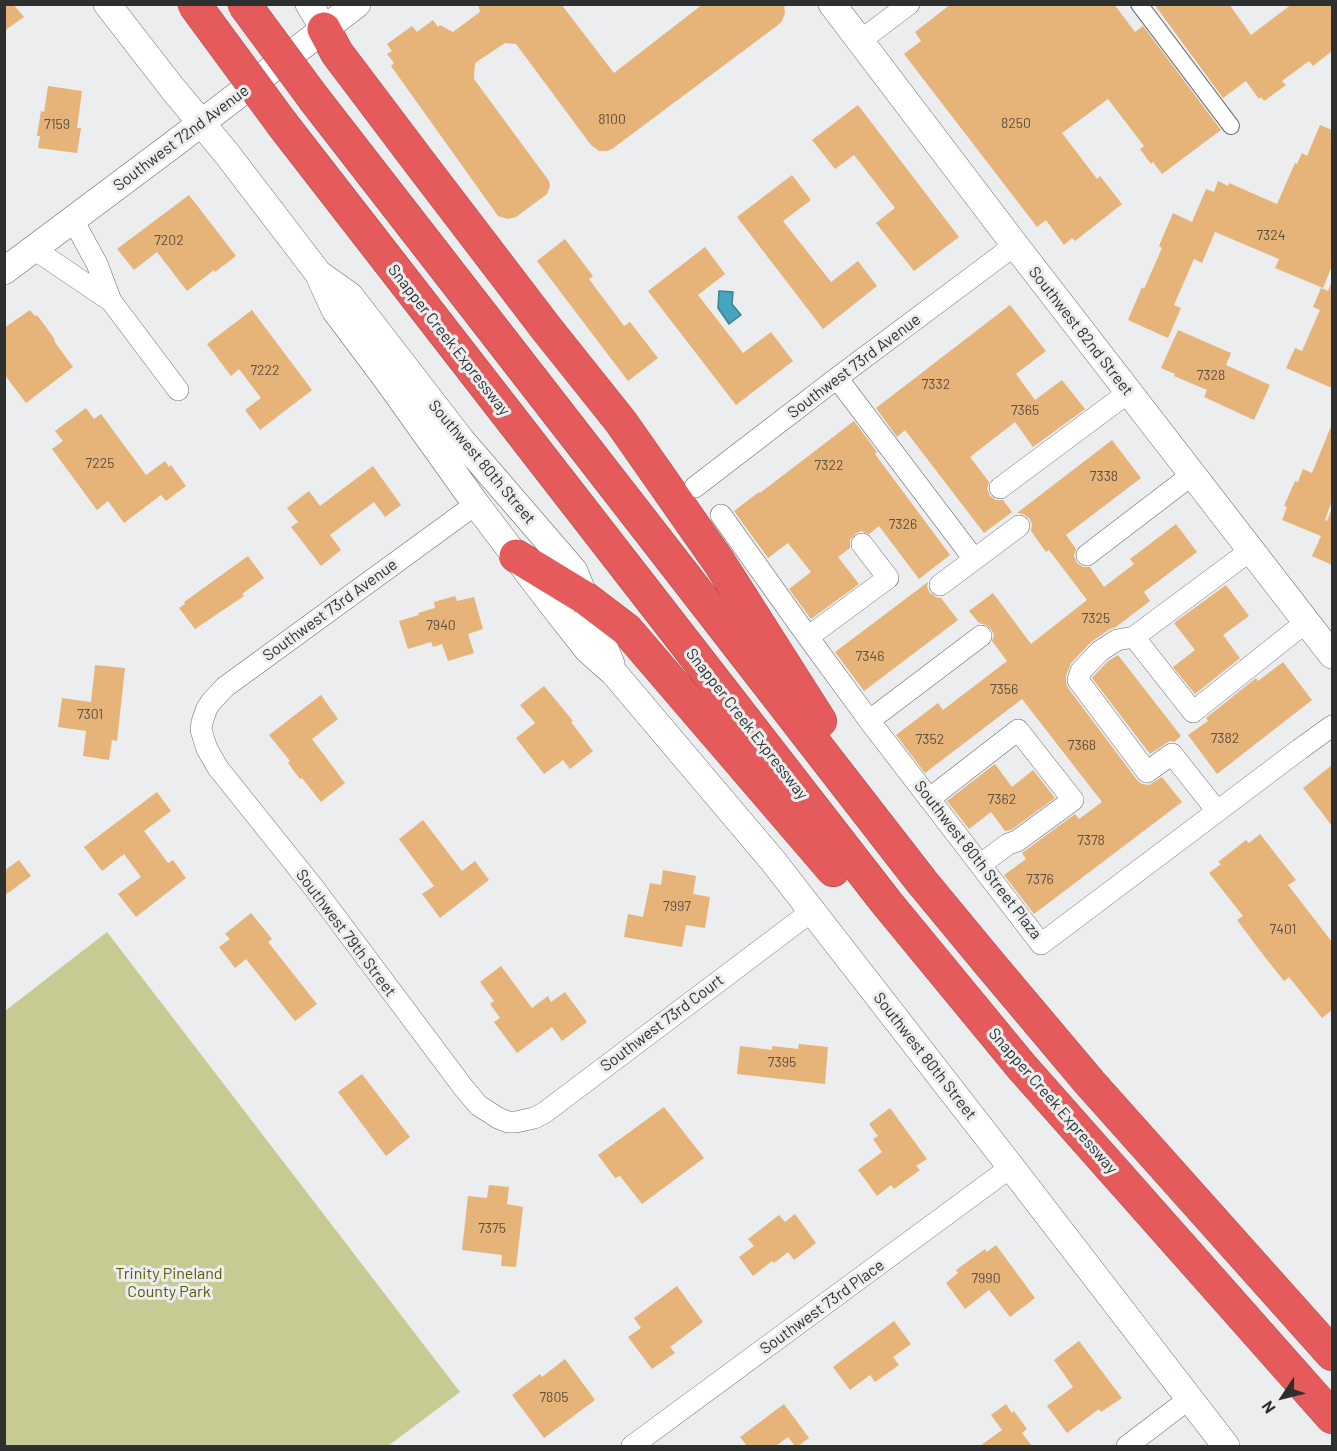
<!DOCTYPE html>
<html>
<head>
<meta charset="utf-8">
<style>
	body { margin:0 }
	#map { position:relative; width:1337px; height:1451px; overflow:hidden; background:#ebedee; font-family:Barlow,sans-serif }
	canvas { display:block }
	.frame { position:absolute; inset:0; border:6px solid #2e2f2f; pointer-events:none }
	.north { position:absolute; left:1253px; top:1367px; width:60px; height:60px; -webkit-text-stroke:4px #ebedee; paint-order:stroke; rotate:235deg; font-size:16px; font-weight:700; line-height:24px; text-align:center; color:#2e2f2f }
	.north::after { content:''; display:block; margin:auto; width:21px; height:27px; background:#2e2f2f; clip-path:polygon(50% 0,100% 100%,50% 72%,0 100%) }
</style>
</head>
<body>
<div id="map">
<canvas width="1337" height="1451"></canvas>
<div class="frame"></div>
<div class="north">N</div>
</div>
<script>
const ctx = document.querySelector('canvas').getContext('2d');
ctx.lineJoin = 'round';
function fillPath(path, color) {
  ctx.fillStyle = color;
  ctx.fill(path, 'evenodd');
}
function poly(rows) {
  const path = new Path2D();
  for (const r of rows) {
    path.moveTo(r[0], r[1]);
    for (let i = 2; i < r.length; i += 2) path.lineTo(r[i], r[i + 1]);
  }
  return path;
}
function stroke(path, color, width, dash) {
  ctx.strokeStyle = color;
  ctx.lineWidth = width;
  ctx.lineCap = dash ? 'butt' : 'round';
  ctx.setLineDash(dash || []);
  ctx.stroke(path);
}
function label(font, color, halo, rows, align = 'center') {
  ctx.font = font + ' Barlow,sans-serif';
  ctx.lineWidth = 6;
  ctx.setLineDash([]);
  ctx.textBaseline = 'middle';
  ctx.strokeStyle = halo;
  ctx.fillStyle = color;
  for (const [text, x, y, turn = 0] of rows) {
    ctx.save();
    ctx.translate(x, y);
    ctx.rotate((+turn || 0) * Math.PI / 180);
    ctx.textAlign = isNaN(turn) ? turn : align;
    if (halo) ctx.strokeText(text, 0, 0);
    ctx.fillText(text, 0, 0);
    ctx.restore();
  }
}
fillPath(poly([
	[107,932,460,1392,388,1446,5,1446,5,1011]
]), '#c7ca92');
const water = poly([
	[719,291,733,292,732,304,741,315,729,324,718,308,719,291]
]);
fillPath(water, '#46a4be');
stroke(water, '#3f8193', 1.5);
fillPath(poly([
	[4,4,13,4,24,17,4,31],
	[478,4,561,4,614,73,703,4,784,4,785,13,782,21,778,25,612,149,607,151,599,151,591,145,516,44,505,43,475,63,474,79,549,181,550,186,547,194,516,217,508,219,498,216,391,66,394,63,387,54,392,51,387,44,412,26,417,32,433,20,438,27,440,25,453,32,480,12],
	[951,4,1114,4,1135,32,1143,26,1221,130,1162,174,1153,162,1151,164,1140,149,1144,146,1108,99,1062,133,1097,179,1100,176,1122,204,1075,241,1072,238,1064,245,1046,220,1037,227,904,54,921,41,915,32],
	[1154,4,1229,4,1251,35,1292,4,1332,4,1332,51,1313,66,1309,61,1282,81,1286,85,1264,101,1261,97,1259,99,1246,81,1223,98],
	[48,86,82,91,77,128,81,128,77,153,38,148,40,136,37,136,41,111,44,112],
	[858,105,959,237,914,271,876,223,895,208,854,155,835,169,812,140],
	[1320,125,1332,130,1332,266,1323,288,1275,268,1279,259,1215,232,1202,263,1194,259,1174,305,1181,308,1168,338,1128,320,1142,287,1144,289,1162,248,1159,246,1173,213,1192,222,1206,189,1214,192,1218,181,1228,186,1229,183,1277,204,1295,163,1297,164,1302,153,1307,156],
	[792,175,811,200,783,221,831,282,858,261,877,286,823,329,737,217],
	[189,195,236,256,215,272,214,270,187,291,157,252,134,270,117,249],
	[565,239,593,276,589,279,624,326,630,322,658,358,628,381,537,261],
	[705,247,725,274,698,295,743,353,771,332,793,361,736,405,648,291],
	[1332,281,1332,388,1286,368,1295,348,1302,351,1320,310,1313,307,1321,288,1328,291],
	[1010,305,1046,351,1016,374,1035,400,1062,380,1085,409,1033,447,1015,422,970,457,989,482,987,489,990,496,996,500,1003,500,1012,512,984,533,905,430,897,437,876,408],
	[30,310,35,316,37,315,46,327,55,340,54,341,73,367,26,403,4,374,4,328],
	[252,310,312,390,260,430,245,410,261,398,239,369,231,376,207,344],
	[1178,330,1231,353,1226,365,1270,385,1254,420,1204,397,1207,390,1174,376,1175,374,1161,368],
	[86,408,94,419,101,414,146,475,165,461,169,467,171,465,186,486,166,501,161,495,124,523,108,501,97,510,52,449,63,441,55,431],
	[854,421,877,452,875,454,950,555,919,579,879,526,869,534,861,531,855,534,850,540,850,548,838,557,859,584,811,619,789,589,811,572,788,543,768,558,734,511,759,492,760,493],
	[1332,424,1332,501,1325,520,1327,521,1332,508,1332,565,1312,556,1321,536,1282,520,1287,507,1284,506,1295,481,1298,482,1303,469,1312,473],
	[1112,440,1141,478,1066,535,1076,549,1074,556,1077,563,1083,567,1090,567,1104,587,1134,564,1130,559,1176,524,1197,552,1144,592,1150,601,1116,627,1110,629,1091,642,1071,663,1066,676,1066,683,1068,688,1137,780,1142,784,1149,785,1162,777,1182,802,1034,914,1004,875,1026,859,1022,853,1075,814,1079,819,1102,802,1022,699,925,773,896,735,938,703,943,710,1007,661,992,641,994,635,991,629,986,625,979,623,969,611,993,593,1031,644,1087,600,1049,550,1046,552,1031,531,1032,524,1029,518,1023,514,1017,513],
	[373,466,401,505,385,517,374,502,330,535,341,550,321,566,291,527,298,522,287,508,309,491,320,506],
	[248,556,264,578,242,594,244,596,195,629,179,608,185,604,184,602],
	[928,582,927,587,930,593,936,597,941,598,958,620,864,691,835,652],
	[1226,585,1249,616,1223,635,1240,658,1195,694,1173,667,1195,650,1174,623],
	[455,596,457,601,474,597,483,629,468,634,474,653,448,661,442,644,433,647,431,642,408,649,399,621,419,615,418,613,435,608,434,602],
	[1118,655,1181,736,1174,742,1170,741,1165,744,1150,754,1092,678,1108,661],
	[1283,662,1312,700,1217,774,1188,735,1208,721,1206,718,1256,678,1258,681],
	[95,665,125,668,117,741,112,740,109,760,83,756,86,731,58,727,62,698,91,702],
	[544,686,573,721,571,722,593,751,570,769,563,760,544,774,516,738,535,723,520,705],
	[321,695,338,719,312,739,345,783,321,802,302,778,300,779,288,763,290,761,269,735],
	[995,764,1012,787,1033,770,1055,798,1011,830,1005,831,991,812,969,829,947,801],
	[1332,765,1332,826,1303,788],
	[157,792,171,811,144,831,168,863,173,860,186,878,136,917,118,894,141,877,124,854,102,871,84,847],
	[423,820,462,871,475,861,489,880,440,918,422,894,434,886,399,839],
	[1260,834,1296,880,1288,885,1332,942,1332,1010,1322,1018,1289,977,1284,981,1264,956,1237,920,1243,916,1209,873,1221,864,1218,862,1246,840,1249,843],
	[19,860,31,876,4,896,4,871],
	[663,870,696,876,693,894,710,897,705,928,686,925,682,947,624,937,628,914,643,917,650,883,661,885],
	[251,913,272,939,268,942,317,1004,295,1021,246,959,235,968,219,947,230,939,225,934],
	[501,966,532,1008,548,996,551,1002,565,992,587,1022,562,1041,552,1027,517,1053,494,1022,500,1018,490,1004,494,1001,480,982],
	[799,1044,828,1047,825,1084,737,1074,740,1046,772,1050,772,1046,798,1049],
	[362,1074,410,1137,386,1156,338,1092],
	[664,1107,704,1158,642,1204,620,1176,615,1178,598,1155],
	[890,1108,927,1159,916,1166,920,1170,894,1189,891,1185,877,1196,858,1170,882,1152,873,1139,878,1136,869,1124],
	[489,1185,509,1187,507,1204,523,1207,516,1267,501,1266,502,1255,462,1250,468,1196,487,1198],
	[795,1214,816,1243,794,1260,788,1252,774,1263,772,1261,753,1276,739,1257,754,1246,748,1239,779,1215,785,1222],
	[996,1245,1035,1298,1010,1317,989,1290,965,1309,946,1283,958,1273,956,1270,985,1249,987,1252],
	[677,1286,703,1322,670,1347,675,1353,652,1369,628,1337,641,1328,634,1318],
	[894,1321,911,1344,893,1357,899,1365,875,1382,870,1375,850,1390,833,1367],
	[1079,1341,1122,1398,1101,1412,1099,1409,1067,1433,1047,1406,1073,1387,1054,1360],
	[565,1359,595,1400,544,1438,512,1395,540,1374,542,1377],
	[784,1404,809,1438,798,1446,795,1446,788,1437,776,1446,747,1446,740,1437],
	[1006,1404,1012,1413,1014,1411,1027,1429,1022,1433,1032,1446,980,1446,1002,1430,991,1415]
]), '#e6b379');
const pedestrian = poly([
	[1139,4,1231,126]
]);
const minor = poly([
	[860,41,909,4],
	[73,220,97,264,111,301,178,390],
	[34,249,111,301],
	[837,378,974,559],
	[695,487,837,378,1015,245],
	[1000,488,1129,392],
	[476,504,225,687,211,702,207,708,202,722,201,730,207,749,218,768,314,888,463,1087,478,1105,498,1118,508,1122,516,1122,534,1118,544,1113,812,911],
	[721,515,808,637,871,723,1041,944,1300,749,1332,726],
	[1251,550,1134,637,1193,712,1306,622],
	[1087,555,1193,474],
	[940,585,1019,526],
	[808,637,888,578,862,544],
	[1134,637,1117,640,1100,651,1081,671,1078,680,1147,772,1172,754,1217,811],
	[870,720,981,636],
	[929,799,1018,730,1073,800,1017,841,1008,844,980,865],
	[632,1446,1011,1167],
	[1127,1446,1189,1399]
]);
const tertiary = poly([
	[107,4,173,89,227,154,318,273,335,310,386,378,476,504,551,603,588,650,614,673,773,861,1011,1167,1226,1446],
	[309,4,324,29],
	[832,4,1015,245,1332,655],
	[4,271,175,143,357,4],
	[319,274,350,296,462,441,574,571,611,664]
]);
const motorway = poly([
	[324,29,337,53,420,163,546,328,621,422,719,562,820,721],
	[315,100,922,882,989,963,1090,1083,1332,1354],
	[283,125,886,902,1021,1066,1332,1417],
	[516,556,585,598,627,630,833,870]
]);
stroke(pedestrian, '#6b6c6d', 18);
stroke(minor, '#6b6c6d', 22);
stroke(tertiary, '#6b6c6d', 28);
stroke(motorway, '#a54c4c', 34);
stroke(pedestrian, '#fff', 16);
stroke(minor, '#fff', 21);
stroke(tertiary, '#fff', 27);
stroke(motorway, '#e55b5b', 33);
const motorwayBridge = poly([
	[194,4,283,125],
	[244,4,315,100]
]);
stroke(motorwayBridge, '#a54c4c', 34, []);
stroke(motorwayBridge, '#e55b5b', 33);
label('14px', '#5c5042', null, [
	["8100",612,119],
	["8250",1016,123],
	["7159",57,124],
	["7324",1271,235],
	["7202",169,240],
	["7222",265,370],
	["7328",1211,375],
	["7332",936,384],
	["7365",1025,410],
	["7225",100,463],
	["7322",829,465],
	["7338",1104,476],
	["7326",903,524],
	["7325",1096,618],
	["7940",441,625],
	["7346",870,656],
	["7356",1004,689],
	["7301",90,714],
	["7382",1225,738],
	["7352",930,739],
	["7368",1082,745],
	["7362",1002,799],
	["7378",1091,840],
	["7376",1040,879],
	["7997",677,906],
	["7401",1283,929],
	["7395",782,1062],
	["7375",492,1228],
	["7990",986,1278],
	["7805",554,1397]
]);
label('16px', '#2e2f2f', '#ebedee', [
	["Southwest 72nd Avenue",181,138,-37],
	["Southwest 82nd Street",1081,331,52],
	["Snapper Creek Expressway",449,340,52],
	["Southwest 73rd Avenue",854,366,-37],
	["Southwest 80th Street",482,462,50],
	["Southwest 73rd Avenue",330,610,-36],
	["Snapper Creek Expressway",747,724,52],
	["Southwest 80th Street Plaza",978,860,52],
	["Southwest 79th Street",346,933,53],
	["Southwest 73rd Court",662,1023,-37],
	["Southwest 80th Street",925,1056,52],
	["Snapper Creek Expressway",1053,1101,49],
	["Southwest 73rd Place",822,1307,-36]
]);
label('16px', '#5b5c00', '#ebedee', [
	["Trinity Pineland",169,1274],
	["County Park",169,1292]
]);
</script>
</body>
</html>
